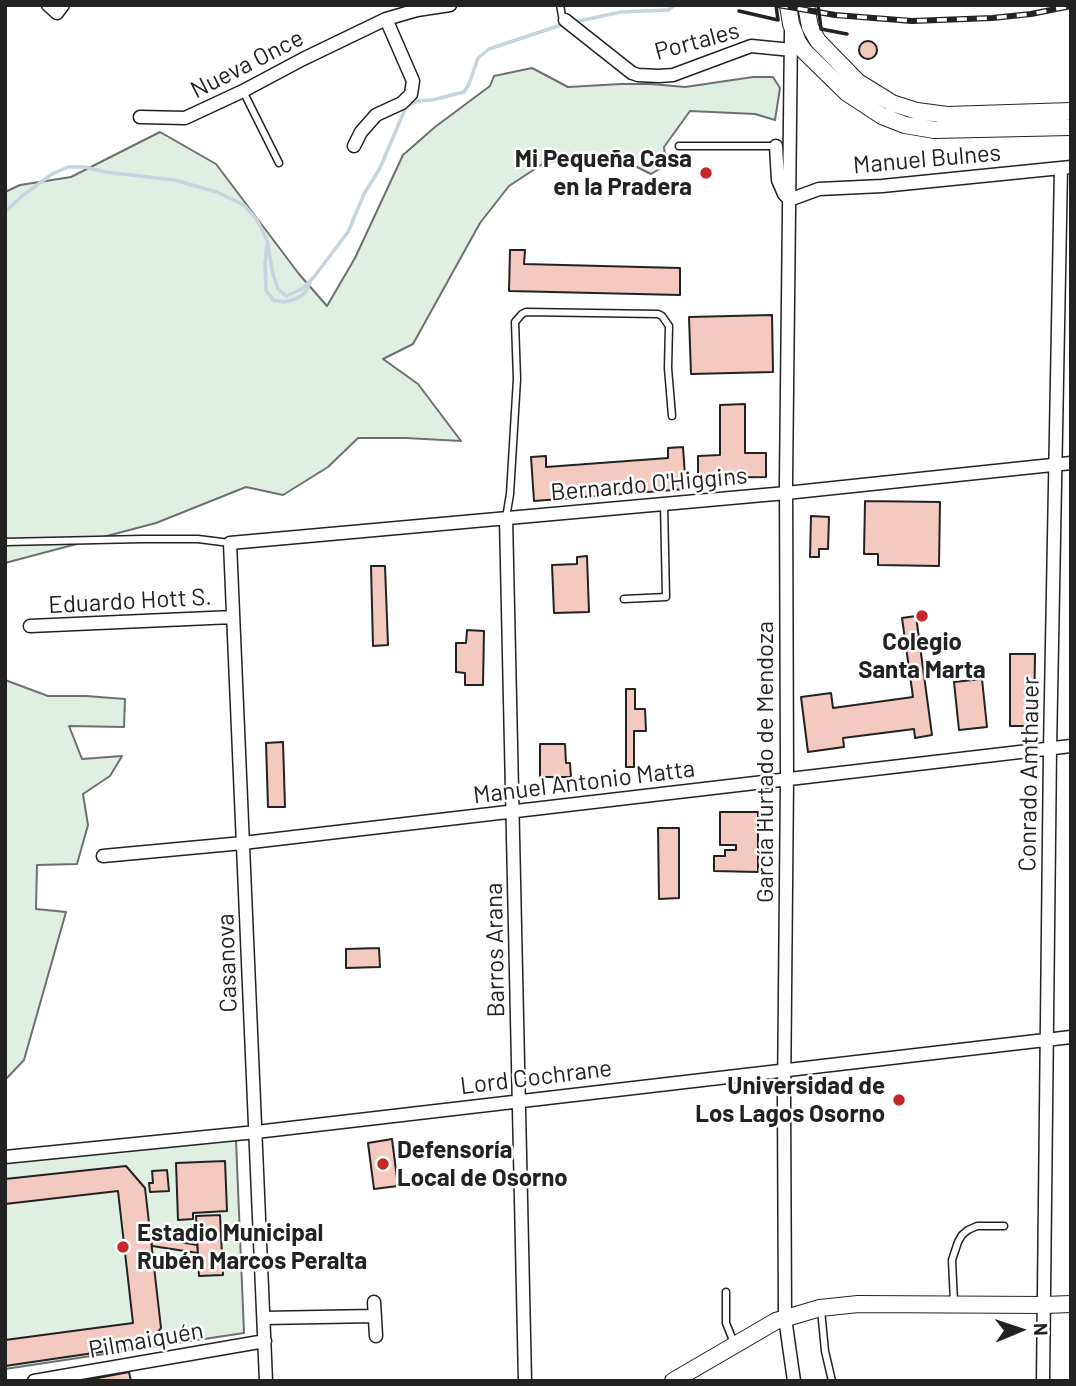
<!DOCTYPE html>
<html>
<head>
<meta charset="utf-8">
<style>
	body { margin:0 }
	#map { position:relative; width:1076px; height:1386px; overflow:hidden; background:#fff; font-family:Barlow,sans-serif }
	canvas { display:block }
	.frame { position:absolute; inset:0; border:7px solid #222; pointer-events:none }
	.north { position:absolute; left:985px; top:1295px; width:70px; height:70px; -webkit-text-stroke:5px #fff; paint-order:stroke; rotate:88deg; font-size:19px; font-weight:700; line-height:28px; text-align:center; color:#222 }
	.north::after { content:''; display:block; margin:auto; width:24px; height:32px; background:#222; clip-path:polygon(50% 0,100% 100%,50% 72%,0 100%) }
</style>
</head>
<body>
<div id="map">
<canvas width="1076" height="1386"></canvas>
<div class="frame"></div>
<div class="north">N</div>
</div>
<script>
const ctx = document.querySelector('canvas').getContext('2d');
ctx.lineJoin = 'round';
function fillPath(path, color) {
  ctx.fillStyle = color;
  ctx.fill(path, 'evenodd');
}
function poly(rows) {
  const path = new Path2D();
  for (const r of rows) {
    if (r.length === 3) {
      path.moveTo(r[0] + r[2], r[1]);
      path.arc(r[0], r[1], r[2], 0, 2 * Math.PI);
      continue;
    }
    path.moveTo(r[0], r[1]);
    for (let i = 2; i < r.length; i += 2) path.lineTo(r[i], r[i + 1]);
  }
  return path;
}
function stroke(path, color, width, dash) {
  ctx.strokeStyle = color;
  ctx.lineWidth = width;
  ctx.lineCap = dash ? 'butt' : 'round';
  ctx.setLineDash(dash || []);
  ctx.stroke(path);
}
function label(font, color, halo, rows, align = 'center') {
  ctx.font = font + ' Barlow,sans-serif';
  ctx.lineWidth = 5;
  ctx.setLineDash([]);
  ctx.textBaseline = 'middle';
  ctx.strokeStyle = halo;
  ctx.fillStyle = color;
  for (const [text, x, y, turn = 0] of rows) {
    ctx.save();
    ctx.translate(x, y);
    ctx.rotate((+turn || 0) * Math.PI / 180);
    ctx.textAlign = isNaN(turn) ? turn : align;
    if (halo) ctx.strokeText(text, 0, 0);
    ctx.fillText(text, 0, 0);
    ctx.restore();
  }
}
const green = poly([
	[532,68,568,87,621,84,651,84,685,87,753,77,773,77,780,88,775,120,755,114,690,111,664,147,666,165,651,174,637,167,592,154,544,163,509,186,480,223,413,344,383,359,418,384,461,441,406,438,358,438,328,467,283,495,246,487,156,523,5,563,5,192,20,185,71,177,160,132,216,164,299,274,327,306,355,258,403,155,435,127,490,86,494,76,532,68],
	[5,680,48,696,86,696,125,699,124,727,69,726,82,759,122,756,110,776,83,794,88,825,77,864,37,865,36,909,66,912,24,1060,5,1080,5,680],
	[236,1140,244,1333,5,1369,5,1160,236,1140]
]);
fillPath(green, '#e0efe3');
stroke(green, '#6f6f6f', 2);
stroke(poly([
	[574,22,621,12,668,10,675,5],
	[5,212,22,196,52,174,68,167,85,167,105,172,174,180,217,192,244,205,257,220,267,240,273,274,278,289,286,296,302,289,314,277,348,232,364,194,380,168,406,107,418,101,432,100,464,92,469,84,478,58,489,49,564,24],
	[267,246,265,263,266,290,273,300,284,302,296,299,305,293,310,283]
]), '#c7d3dd', 3.5);
const building = poly([
	[868,50,9],
	[510,250,525,250,524,264,680,268,680,295,509,291,510,250],
	[772,315,773,372,691,374,689,317,772,315],
	[745,404,745,453,766,453,766,477,698,478,698,456,720,455,720,405,745,404],
	[683,447,686,489,534,501,531,457,546,456,546,467,668,458,668,448,683,447],
	[865,501,940,502,939,566,878,565,878,554,864,554,865,501],
	[811,516,829,517,828,549,819,549,819,557,810,557,811,516],
	[587,556,589,612,554,613,552,565,577,564,577,557,587,556],
	[371,566,385,566,388,645,373,646,371,566],
	[916,616,932,735,915,738,914,729,843,738,844,747,808,752,801,697,831,693,833,708,913,697,902,618,916,616],
	[467,630,484,631,483,685,465,685,465,673,456,672,456,643,466,643,467,630],
	[1010,654,1035,654,1034,726,1010,726,1010,654],
	[982,679,987,727,959,730,954,682,982,679],
	[626,689,635,689,635,709,645,709,646,731,634,731,634,767,626,767,626,689],
	[283,742,285,807,268,807,266,743,283,742],
	[540,744,565,744,566,763,570,763,571,777,540,777,540,744],
	[720,812,758,812,758,872,714,871,714,856,725,856,725,850,736,850,736,845,720,845,720,812],
	[658,828,679,828,679,898,659,899,658,828],
	[379,948,380,967,346,968,346,949,379,948],
	[392,1139,398,1186,374,1189,368,1143,392,1139],
	[225,1161,227,1211,193,1213,193,1219,178,1220,176,1163,225,1161],
	[126,1166,145,1188,161,1328,148,1345,5,1366,5,1340,133,1323,118,1191,5,1204,5,1179,126,1166],
	[167,1170,169,1191,150,1192,149,1183,153,1183,152,1171,167,1170],
	[220,1215,223,1275,199,1276,196,1216,220,1215],
	[151,1237,197,1245,198,1253,152,1246,151,1237],
	[129,1372,131,1381,87,1381,87,1380,129,1372]
]);
fillPath(building, '#f3c9c0');
stroke(building, '#222', 2);
const service = poly([
	[560,5,562,16,565,20],
	[243,91,279,163],
	[679,146,776,146],
	[506,518,510,494,517,379,515,322,522,314,526,312,658,314,662,316,669,326,668,368,672,416],
	[5,542,142,539,198,539,230,543],
	[624,599,666,597,664,504],
	[726,1292,726,1323,734,1343],
	[954,1302,952,1260,958,1242,962,1235,968,1230,977,1226,1004,1226],
	[821,1310,825,1351,832,1381]
]);
const minor = poly([
	[48,5,57,13,63,5],
	[565,20,632,73,638,75,659,76,673,75,751,46,792,50],
	[791,31,786,480,787,779,784,1100,785,1318,794,1381],
	[140,117,185,118,243,91,303,59,386,19,417,10,450,5],
	[354,146,361,132,376,115,402,103,411,94,413,81,386,19],
	[776,146,778,180,784,194,789,199],
	[789,200,819,189,882,186,1071,167],
	[506,518,525,1381],
	[30,626,233,617],
	[103,856,243,843,1071,746],
	[5,1157,256,1132,1071,1037],
	[374,1302,376,1336],
	[264,1318,375,1316],
	[34,1381,265,1341],
	[266,1381,230,543,786,493,1071,463],
	[1043,1381,1050,749,1061,168]
]);
const secondary = poly([
	[788,5,791,24,798,42,804,51,847,93,882,116,905,125,934,130,1071,127],
	[806,5,810,27,818,41,858,82,892,103,917,111,947,115,1071,111],
	[673,1381,776,1321,820,1308,858,1304,1045,1305,1071,1304]
]);
stroke(service, '#222', 9);
stroke(minor, '#222', 15);
stroke(secondary, '#222', 18);
stroke(service, '#fff', 6);
stroke(minor, '#fff', 12);
stroke(secondary, '#fff', 16);
const rail = poly([
	[778,5,835,15,912,21,992,18,1031,14,1071,6]
]);
stroke(rail, '#222', 6);
stroke(rail, '#fff', 3.5, [10]);
stroke(poly([
	[818,5,821,29,847,34],
	[739,11,778,20,776,5]
]), '#222', 3.5);
for (const [x, y, r, color] of [
	[706,173,7,"#c62828"],
	[922,616,7,"#c62828"],
	[899,1100,7,"#c62828"],
	[383,1164,7,"#c62828"],
	[123,1247,7,"#c62828"]
]) {
  const dot = new Path2D();
  dot.arc(x, y, r, 0, 2 * Math.PI);
  ctx.fillStyle = color;
  ctx.fill(dot);
  stroke(dot, '#fff', 2.5);
}
label('24px', '#222', '#fff', [
	["Portales",697,41,-15],
	["Nueva Once",247,64,-27],
	["Manuel Bulnes",927,159,-5],
	["Bernardo O'Higgins",649,484,-5],
	["Eduardo Hott S.",130,601,-3],
	["García Hurtado de Mendoza",765,762,-90],
	["Conrado Amthauer",1029,774,-89],
	["Manuel Antonio Matta",584,782,-7],
	["Barros Arana",495,950,-91],
	["Casanova",227,963,-92],
	["Lord Cochrane",536,1077,-7],
	["Pilmaiquén",146,1340,-10]
]);
label('bold 24px', '#222', '#fff', [
	["Mi Pequeña Casa",692,159],
	["en la Pradera",692,187],
	["Colegio",922,642,"center"],
	["Santa Marta",922,670,"center"],
	["Universidad de",885,1086],
	["Los Lagos Osorno",885,1114],
	["Defensoría",397,1150,"left"],
	["Local de Osorno",397,1178,"left"],
	["Estadio Municipal",137,1233,"left"],
	["Rubén Marcos Peralta",137,1261,"left"]
], 'right');
</script>
</body>
</html>
